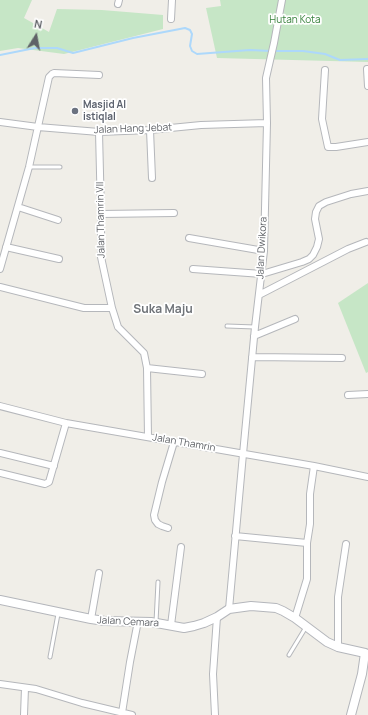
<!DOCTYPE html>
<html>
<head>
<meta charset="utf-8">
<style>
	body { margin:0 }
	#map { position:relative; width:368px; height:715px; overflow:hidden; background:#f0eee8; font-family:Manrope,sans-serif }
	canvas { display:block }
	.north { position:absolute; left:16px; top:16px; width:40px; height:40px; -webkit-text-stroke:3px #fff; paint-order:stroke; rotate:11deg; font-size:11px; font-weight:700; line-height:16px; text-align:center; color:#5f6267 }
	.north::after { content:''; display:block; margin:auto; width:14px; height:18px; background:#5f6267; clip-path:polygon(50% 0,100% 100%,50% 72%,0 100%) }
</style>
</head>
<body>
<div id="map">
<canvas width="368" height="715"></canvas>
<div class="north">N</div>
</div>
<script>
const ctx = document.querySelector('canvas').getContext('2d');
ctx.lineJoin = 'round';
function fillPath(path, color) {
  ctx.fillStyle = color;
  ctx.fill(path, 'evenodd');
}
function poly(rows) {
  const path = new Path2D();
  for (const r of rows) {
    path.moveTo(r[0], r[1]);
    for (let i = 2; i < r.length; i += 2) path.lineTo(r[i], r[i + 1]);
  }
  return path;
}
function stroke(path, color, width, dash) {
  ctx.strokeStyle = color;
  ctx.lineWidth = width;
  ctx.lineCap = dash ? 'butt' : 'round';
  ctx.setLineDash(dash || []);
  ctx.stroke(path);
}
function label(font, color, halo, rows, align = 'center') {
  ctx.font = font + ' Manrope,sans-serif';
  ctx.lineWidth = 3.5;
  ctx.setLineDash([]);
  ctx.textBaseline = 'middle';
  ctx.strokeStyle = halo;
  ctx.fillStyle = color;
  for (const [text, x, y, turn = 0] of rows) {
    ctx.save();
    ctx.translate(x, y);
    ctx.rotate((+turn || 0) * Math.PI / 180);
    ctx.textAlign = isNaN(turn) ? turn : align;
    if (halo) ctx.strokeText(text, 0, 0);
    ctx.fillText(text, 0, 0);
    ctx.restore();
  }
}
fillPath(poly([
	[0,0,32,0,24,18,49,32,57,9,102,10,163,15,163,29,64,54,18,48,0,51],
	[220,0,368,0,368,62,217,58,206,8,221,6],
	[368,283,368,372,366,373,338,303]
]), '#c6e6c6');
stroke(poly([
	[274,51,303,51,325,54,340,60,368,59],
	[0,55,35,48,57,48,73,53,133,38,185,28,190,30,192,34,190,46,192,51,197,54,250,50,270,51]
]), '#add8fb', 2);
const lane = poly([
	[29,167,60,167],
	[227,326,255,327],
	[156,622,158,582],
	[289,655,306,627],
	[50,657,58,614]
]);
const street = poly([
	[118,4,119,0],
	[171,19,172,0],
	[367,69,368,86],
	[325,70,322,119,328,147,336,147,368,142],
	[0,122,38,127,99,132,150,130,201,125,267,123],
	[150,130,152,178],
	[99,132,101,214,101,257,112,308,118,327,144,353,147,368,148,437],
	[18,207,58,220],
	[101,214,174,213],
	[189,238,264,251],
	[6,247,59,259],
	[0,269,29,167,49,77,52,74,54,73,99,75],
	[193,269,262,274,302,262,309,259,313,255,317,247,319,239,315,219,316,212,319,206,326,202,351,194,368,191],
	[0,287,84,308,112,308],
	[259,295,348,249,366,242],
	[254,336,295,319],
	[252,357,342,358],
	[147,368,202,374],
	[348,395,368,394],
	[0,406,66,423,314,466,368,477],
	[0,453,54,466],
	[0,473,41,483,45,484,49,482,66,423],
	[168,528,162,526,158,524,155,520,154,515,162,482,174,442],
	[235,536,307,543],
	[229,609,243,454,255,327,264,251,267,123,266,78,274,43,282,0],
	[295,618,307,579,307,543,310,524,310,494,314,466],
	[91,619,99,573],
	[171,625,181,547],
	[338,647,338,597,346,544],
	[0,684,36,689,82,703,132,715],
	[122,713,130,662,138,621],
	[24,715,25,688],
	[215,715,213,674,217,617]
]);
const secondary = poly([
	[0,600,91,619,105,621,151,622,184,628,194,626,204,623,217,617,229,609,251,606,276,608,283,611,295,618,327,642,338,647,365,653,362,674,351,715]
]);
stroke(lane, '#b5b7bb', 5);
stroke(street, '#b5b7bb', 8);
stroke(secondary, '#b4b6bb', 10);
stroke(lane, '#fff', 3);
stroke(street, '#fff', 6);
stroke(secondary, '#fff', 8);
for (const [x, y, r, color] of [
	[75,111,4,"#6b7280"]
]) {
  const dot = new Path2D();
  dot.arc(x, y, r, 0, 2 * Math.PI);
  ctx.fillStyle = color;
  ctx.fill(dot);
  stroke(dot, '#fff', 1.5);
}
label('10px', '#3a833e', '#fff', [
	["Hutan Kota",295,20]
]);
label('bold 10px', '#5b616d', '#fff', [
	["Masjid Al",83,105],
	["istiqlal",83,117]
], 'left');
label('10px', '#5f6267', '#fff', [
	["Jalan Hang Jebat",133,129,-2],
	["Jalan Thamrin VII",101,220,-91],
	["Jalan Dwikora",262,248,-87],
	["Jalan Thamrin",184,443,10],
	["Jalan Cemara",128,622,3]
]);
label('bold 12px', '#707479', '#fff', [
	["Suka Maju",163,310]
]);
</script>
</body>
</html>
